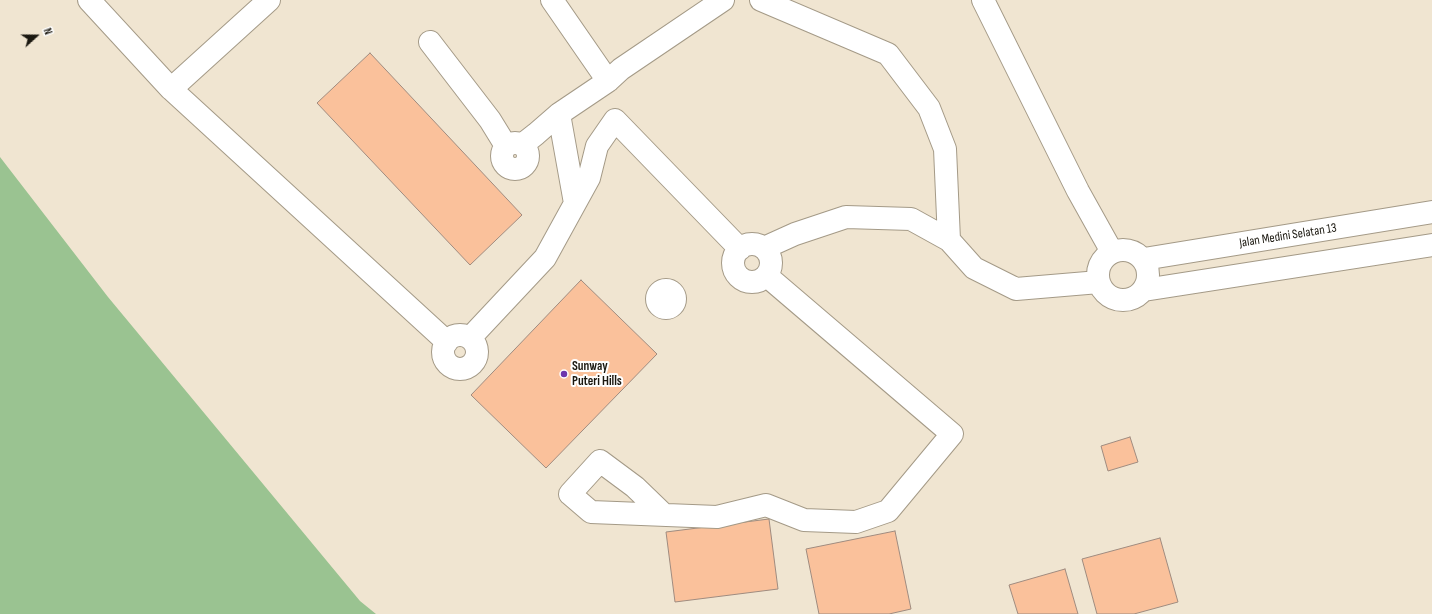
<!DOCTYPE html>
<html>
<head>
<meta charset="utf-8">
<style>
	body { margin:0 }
	#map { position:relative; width:1432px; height:614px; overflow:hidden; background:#f0e5d1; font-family:"Sofia Sans Condensed",sans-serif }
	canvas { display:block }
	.north { position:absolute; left:16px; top:16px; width:40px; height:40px; -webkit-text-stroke:3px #fff; paint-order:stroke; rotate:69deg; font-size:11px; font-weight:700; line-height:16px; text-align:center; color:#1b1810 }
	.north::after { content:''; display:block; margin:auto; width:14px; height:18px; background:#1b1810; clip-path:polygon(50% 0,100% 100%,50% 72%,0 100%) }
</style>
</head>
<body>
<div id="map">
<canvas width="1432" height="614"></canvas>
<div class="north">N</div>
</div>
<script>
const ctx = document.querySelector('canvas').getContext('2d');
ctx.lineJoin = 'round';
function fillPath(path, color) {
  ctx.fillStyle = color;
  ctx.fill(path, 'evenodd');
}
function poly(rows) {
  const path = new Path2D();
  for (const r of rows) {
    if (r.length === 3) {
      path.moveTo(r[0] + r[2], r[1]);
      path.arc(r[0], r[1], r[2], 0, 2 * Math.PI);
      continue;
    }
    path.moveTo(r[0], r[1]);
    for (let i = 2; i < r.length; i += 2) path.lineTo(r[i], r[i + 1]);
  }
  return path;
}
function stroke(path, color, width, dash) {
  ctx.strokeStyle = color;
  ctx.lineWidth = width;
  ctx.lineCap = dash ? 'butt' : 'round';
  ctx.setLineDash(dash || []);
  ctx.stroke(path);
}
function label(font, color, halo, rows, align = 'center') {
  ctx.font = font + ' "Sofia Sans Condensed",sans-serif';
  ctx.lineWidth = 4;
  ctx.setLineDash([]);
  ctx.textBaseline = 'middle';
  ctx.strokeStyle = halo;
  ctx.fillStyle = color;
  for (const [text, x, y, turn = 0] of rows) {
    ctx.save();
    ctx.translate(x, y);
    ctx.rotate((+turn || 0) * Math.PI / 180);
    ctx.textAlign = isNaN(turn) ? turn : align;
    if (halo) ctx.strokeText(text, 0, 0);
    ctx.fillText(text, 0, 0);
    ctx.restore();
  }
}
fillPath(poly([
	[0,157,108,297,360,601,376,614,0,614]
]), '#9ac391');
const building = poly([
	[370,53,522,215,470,265,317,103,370,53],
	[581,280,657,354,546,468,471,395,581,280],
	[1130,437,1138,462,1108,471,1101,446,1130,437],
	[769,519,778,589,675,602,666,532,769,519],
	[895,531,911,609,889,614,819,614,806,549,895,531],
	[1160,538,1178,602,1134,614,1097,614,1082,559,1160,538],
	[1065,569,1078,614,1018,614,1009,585,1065,569]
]);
fillPath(building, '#fac19b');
stroke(building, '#9f8b7f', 1);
const minor = poly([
	[89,0,171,89,447,342],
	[552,0,608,81],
	[761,0,888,54,929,108,945,149,949,240],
	[983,0,1078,191,1112,252],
	[430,42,490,120,506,146],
	[171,89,269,0],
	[559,114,575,203],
	[515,156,13],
	[522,145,536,134,559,114,608,81,621,69,723,0],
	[752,263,19],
	[764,248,795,234,846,217,911,219,949,240,974,268,1016,289,1099,282],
	[1123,275,25],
	[1144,259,1432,212],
	[1144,290,1432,245],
	[666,299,9],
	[460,352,17],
	[470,338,545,258,589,178,597,146,615,120,740,249],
	[664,515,635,487,600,461,570,494,591,512,717,517,766,505,804,520,856,522,888,511,952,434,767,276]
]);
stroke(minor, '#a49a87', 24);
stroke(minor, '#fff', 22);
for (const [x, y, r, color] of [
	[564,374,4,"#6d36ad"]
]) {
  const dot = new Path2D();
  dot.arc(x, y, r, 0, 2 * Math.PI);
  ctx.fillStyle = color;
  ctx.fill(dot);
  stroke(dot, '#fff', 1.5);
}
label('13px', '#1b1810', '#fff', [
	["Jalan Medini Selatan 13",1288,236,-9]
]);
label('bold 13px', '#1b1810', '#fff', [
	["Sunway",572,367],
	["Puteri Hills",572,382]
], 'left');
</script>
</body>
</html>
